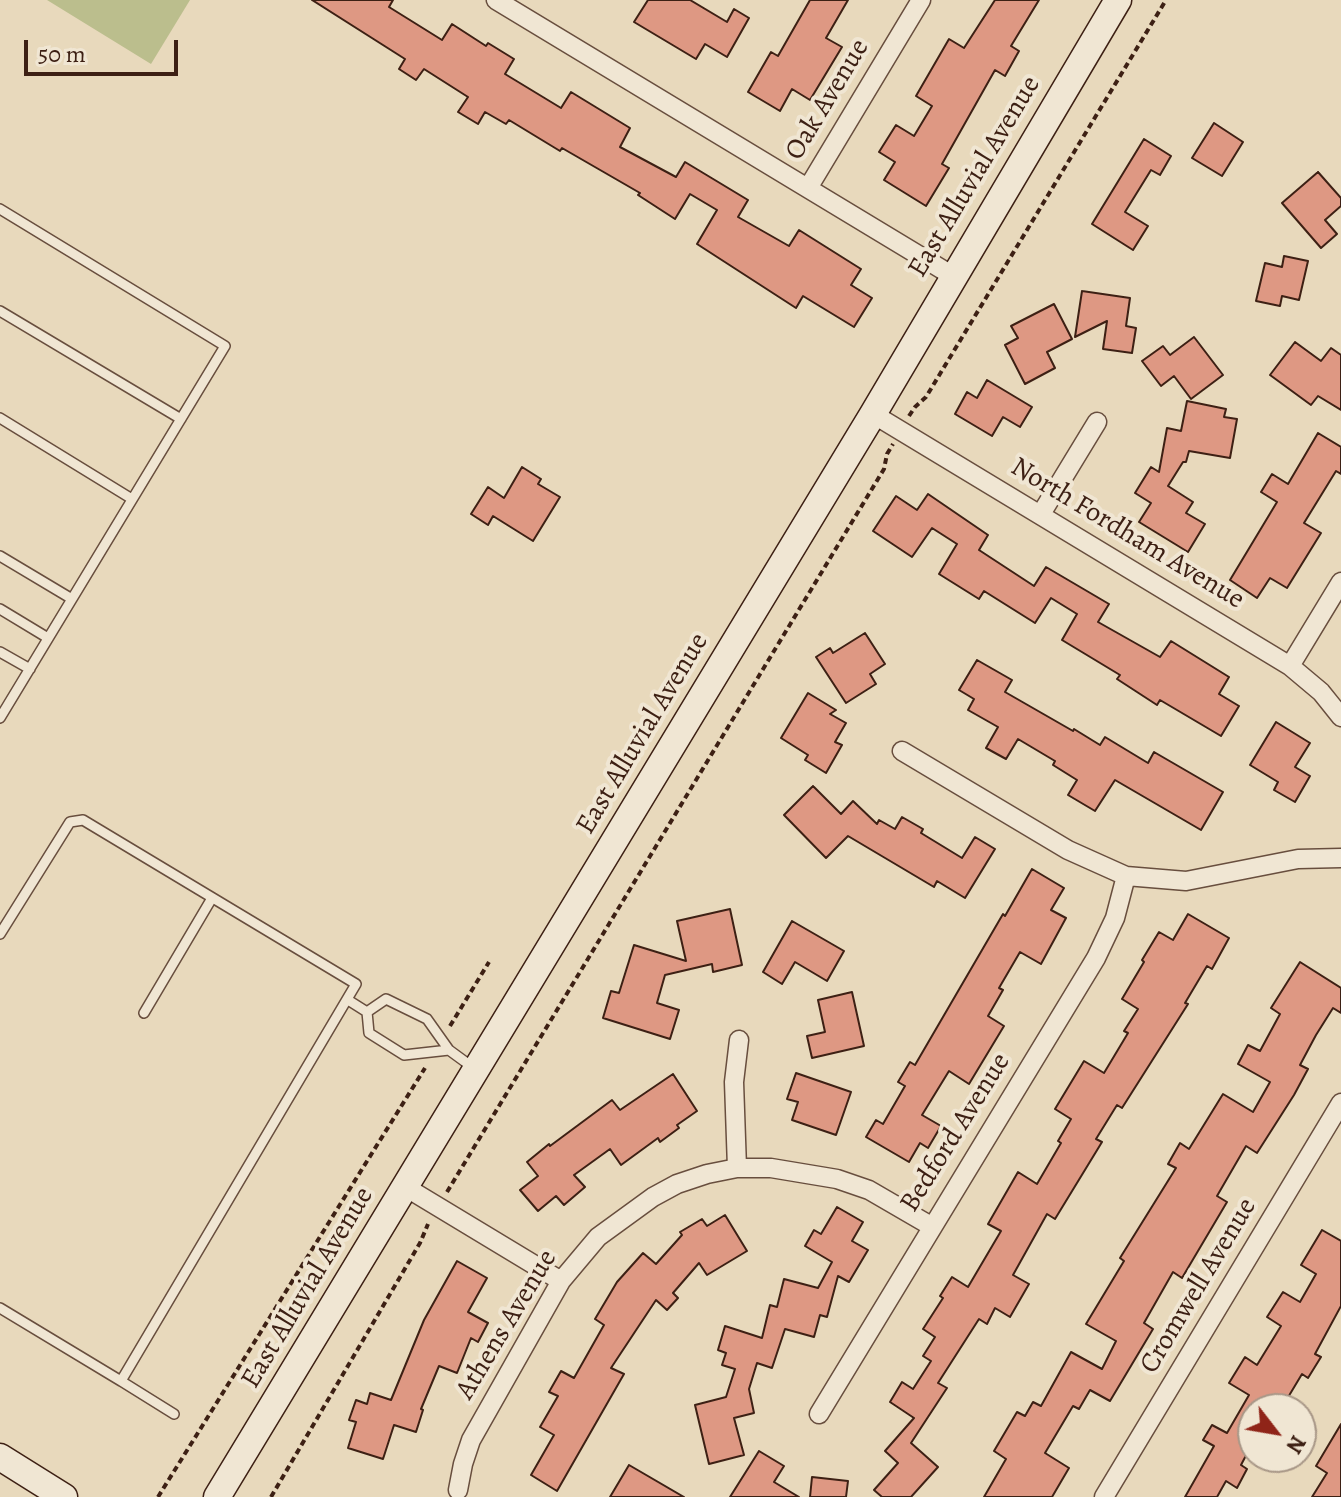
<!DOCTYPE html>
<html>
<head>
<meta charset="utf-8">
<style>
	body { margin:0 }
	#map { position:relative; width:1341px; height:1497px; overflow:hidden; background:#e8d9bc; font-family:Alegreya,serif }
	canvas { display:block }
	.north { position:absolute; left:1237px; top:1393px; width:80px; height:80px; box-sizing:border-box; background:#f0e6d3; border:2px solid #a89787; border-radius:50%; rotate:121deg; font-size:22px; font-weight:700; line-height:32px; text-align:center; color:#3d2014 }
	.north::after { content:''; display:block; margin:auto; width:28px; height:36px; background:#8f2418; clip-path:polygon(50% 0,100% 100%,50% 72%,0 100%) }
	.scale { position:absolute; left:24px; top:40px; width:154px; height:36px; box-sizing:border-box; border:4px solid #3d2014; border-top:0; padding-left:10px; font-size:24px; line-height:28px; white-space:nowrap; color:#3d2014; -webkit-text-stroke:6px #f0e6d3; paint-order:stroke }
</style>
</head>
<body>
<div id="map">
<canvas width="1341" height="1497"></canvas>
<div class="north">N</div>
<div class="scale">50 m</div>
</div>
<script>
const ctx = document.querySelector('canvas').getContext('2d');
ctx.lineJoin = 'round';
function fillPath(path, color) {
  ctx.fillStyle = color;
  ctx.fill(path, 'evenodd');
}
function poly(rows) {
  const path = new Path2D();
  for (const r of rows) {
    path.moveTo(r[0], r[1]);
    for (let i = 2; i < r.length; i += 2) path.lineTo(r[i], r[i + 1]);
  }
  return path;
}
function stroke(path, color, width, dash) {
  ctx.strokeStyle = color;
  ctx.lineWidth = width;
  ctx.lineCap = dash ? 'butt' : 'round';
  ctx.setLineDash(dash || []);
  ctx.stroke(path);
}
function label(font, color, halo, rows, align = 'center') {
  ctx.font = font + ' Alegreya,serif';
  ctx.lineWidth = 8;
  ctx.setLineDash([]);
  ctx.textBaseline = 'middle';
  ctx.strokeStyle = halo;
  ctx.fillStyle = color;
  for (const [text, x, y, turn = 0] of rows) {
    ctx.save();
    ctx.translate(x, y);
    ctx.rotate((+turn || 0) * Math.PI / 180);
    ctx.textAlign = isNaN(turn) ? turn : align;
    if (halo) ctx.strokeText(text, 0, 0);
    ctx.fillText(text, 0, 0);
    ctx.restore();
  }
}
fillPath(poly([
	[47,0,190,0,151,64]
]), '#bbbe8d');
const building = poly([
	[312,0,393,0,389,7,442,40,452,24,486,46,488,43,514,59,505,74,561,108,571,92,630,128,620,147,676,177,685,162,748,200,738,217,789,246,799,230,861,269,851,285,872,298,854,327,803,296,796,308,697,244,717,210,690,194,675,219,638,195,640,193,562,148,560,151,509,120,506,124,485,112,478,124,458,112,468,97,424,69,416,80,399,69,405,59,312,0],
	[648,0,690,0,727,22,734,9,749,18,727,57,705,44,696,59,634,22,648,0],
	[810,0,848,0,826,38,842,47,810,100,792,89,780,111,748,92,771,52,778,56,810,0],
	[995,0,1039,0,1011,46,1019,51,1005,76,995,70,942,164,949,168,926,206,884,180,895,162,879,152,896,125,914,136,932,106,916,96,949,39,964,48,995,0],
	[1214,123,1243,142,1222,176,1192,158,1214,123],
	[1144,139,1171,156,1160,175,1151,170,1125,212,1148,226,1133,250,1092,224,1144,139],
	[1318,172,1341,198,1341,206,1325,220,1337,234,1321,248,1282,203,1318,172],
	[1284,256,1308,261,1299,300,1282,296,1280,306,1256,301,1265,263,1282,267,1284,256],
	[1082,291,1130,298,1126,326,1136,328,1132,353,1103,349,1107,321,1075,337,1082,291],
	[1054,304,1072,339,1047,352,1055,368,1025,384,1005,345,1018,338,1011,326,1054,304],
	[1194,337,1223,375,1191,399,1174,376,1161,386,1142,361,1163,346,1170,355,1194,337],
	[1295,342,1321,361,1331,348,1341,355,1341,410,1318,396,1311,405,1270,375,1295,342],
	[987,380,1032,407,1020,427,1003,417,992,436,955,414,967,392,977,398,987,380],
	[1187,401,1226,409,1224,417,1237,419,1230,458,1189,451,1186,462,1183,462,1168,486,1193,502,1186,513,1205,524,1188,552,1139,522,1151,503,1135,493,1151,467,1159,472,1167,428,1181,431,1187,401],
	[1318,433,1341,447,1341,474,1336,471,1304,523,1321,533,1287,588,1270,578,1257,598,1230,580,1277,502,1261,492,1272,474,1288,484,1318,433],
	[522,467,541,479,538,484,560,497,533,541,493,516,488,525,471,514,488,487,504,498,522,467],
	[928,494,988,535,979,550,1034,586,1046,567,1109,604,1098,622,1160,657,1171,641,1229,677,1219,694,1239,706,1221,736,1160,700,1157,705,1117,679,1120,675,1062,640,1077,614,1051,598,1035,623,984,591,979,599,939,574,957,544,932,528,912,557,873,531,896,496,917,510,928,494],
	[865,633,885,664,870,674,876,684,846,703,816,657,830,648,833,653,865,633],
	[977,660,1012,680,1005,692,1073,731,1074,729,1100,745,1105,737,1148,763,1154,752,1223,792,1201,830,1115,780,1095,811,1068,795,1077,780,1053,765,1055,761,1018,739,1006,759,986,748,998,727,968,710,974,699,959,690,977,660],
	[808,693,836,710,830,714,846,723,835,742,842,745,826,773,805,760,808,755,781,738,808,693],
	[1276,722,1310,743,1295,767,1310,776,1295,802,1274,790,1278,782,1250,765,1276,722],
	[813,786,841,814,853,801,877,824,879,820,895,829,902,817,923,829,921,833,962,858,975,837,995,849,965,898,937,881,934,887,848,836,826,858,784,815,813,786],
	[1032,869,1064,888,1051,910,1066,918,1041,964,1020,952,999,988,1003,990,988,1016,1004,1026,969,1084,949,1071,922,1115,941,1126,928,1148,920,1143,909,1162,866,1137,876,1120,883,1124,905,1086,898,1082,910,1062,915,1065,1003,914,1005,916,1032,869],
	[730,909,742,965,713,972,712,964,665,975,657,1003,679,1010,670,1039,603,1018,611,991,619,993,634,945,686,961,677,921,730,909],
	[1188,914,1229,938,1212,969,1207,966,1185,1003,1188,1004,1122,1108,1117,1105,1096,1139,1102,1142,1055,1219,1047,1214,1013,1275,1029,1284,1010,1317,995,1308,987,1324,979,1319,938,1383,947,1388,911,1443,938,1467,911,1497,882,1497,874,1490,898,1463,885,1451,914,1418,890,1402,902,1382,913,1389,931,1361,923,1356,935,1337,923,1329,943,1298,940,1296,952,1277,968,1287,1001,1231,988,1224,1018,1172,1037,1184,1061,1143,1058,1141,1071,1119,1055,1109,1084,1061,1104,1073,1128,1033,1124,1031,1138,1009,1122,999,1144,962,1142,960,1159,932,1173,940,1188,914],
	[792,921,844,951,827,981,795,962,782,984,763,972,792,921],
	[1300,962,1341,988,1341,1013,1333,1008,1316,1035,1300,1065,1308,1069,1294,1095,1257,1153,1246,1146,1217,1196,1227,1202,1182,1278,1173,1272,1144,1323,1153,1329,1110,1401,1090,1390,1079,1409,1073,1406,1045,1453,1069,1468,1052,1497,984,1497,1006,1459,994,1451,1017,1412,1025,1416,1033,1402,1041,1406,1071,1352,1102,1369,1116,1341,1086,1324,1124,1261,1120,1258,1176,1168,1168,1164,1180,1143,1189,1149,1223,1094,1253,1112,1270,1082,1238,1064,1248,1045,1260,1051,1280,1014,1271,1008,1300,962],
	[852,992,864,1046,812,1058,807,1036,825,1032,818,1000,852,992],
	[796,1073,851,1092,836,1135,792,1120,798,1102,787,1099,796,1073],
	[673,1074,697,1111,677,1125,679,1128,660,1142,658,1138,621,1165,610,1149,574,1175,585,1187,564,1205,556,1196,538,1211,520,1190,538,1176,527,1162,549,1144,550,1146,612,1100,620,1110,673,1074],
	[837,1207,863,1222,852,1241,868,1250,849,1282,838,1276,827,1317,820,1315,814,1337,785,1329,772,1368,757,1363,749,1389,754,1413,734,1418,744,1455,709,1464,695,1405,726,1397,735,1369,722,1365,726,1353,718,1350,725,1326,762,1338,770,1305,777,1307,784,1279,818,1288,832,1262,805,1246,814,1230,821,1234,837,1207],
	[725,1215,747,1251,707,1275,699,1263,673,1293,678,1298,667,1310,656,1300,611,1368,624,1374,557,1491,531,1475,554,1435,540,1427,558,1396,549,1392,561,1371,574,1378,604,1325,595,1319,617,1282,643,1253,656,1264,682,1235,680,1232,702,1219,707,1226,725,1215],
	[1322,1230,1341,1241,1341,1306,1315,1354,1321,1357,1308,1378,1302,1374,1281,1409,1253,1409,1253,1442,1241,1465,1247,1469,1237,1488,1226,1481,1217,1497,1185,1497,1214,1446,1203,1440,1212,1425,1227,1433,1249,1395,1229,1383,1245,1357,1257,1365,1281,1326,1267,1317,1283,1292,1300,1302,1316,1274,1301,1265,1322,1230],
	[457,1261,487,1278,468,1312,488,1323,478,1342,471,1338,457,1373,439,1366,421,1409,423,1410,416,1432,394,1425,383,1459,348,1448,356,1422,349,1420,356,1400,367,1404,370,1393,391,1400,424,1320,457,1261],
	[1341,1424,1341,1497,1312,1497,1327,1473,1316,1466,1341,1424],
	[759,1451,784,1466,774,1482,799,1497,730,1497,759,1451],
	[629,1465,684,1497,610,1497,629,1465],
	[812,1477,848,1481,846,1497,810,1497,812,1477]
]);
fillPath(building, '#de9883');
stroke(building, '#3d2014', 2);
const lane = poly([
	[0,209,225,346,0,718],
	[0,311,181,419],
	[0,418,132,499],
	[0,556,72,599],
	[0,609,48,638],
	[0,652,30,669],
	[0,934,70,822,83,820,356,984,121,1381,0,1308],
	[348,1000,367,1012,386,999,427,1019,449,1050,475,1069],
	[367,1012,369,1033,404,1055,449,1050],
	[144,1013,212,898],
	[121,1381,174,1414]
]);
const street = poly([
	[496,0,953,276],
	[808,188,921,0],
	[873,414,1290,666,1321,692,1341,717],
	[1041,514,1097,422],
	[1290,666,1341,582],
	[902,751,1068,850,1126,876,1186,881,1298,859,1341,858],
	[737,1168,734,1082,739,1040],
	[407,1188,561,1281],
	[819,1414,1096,958,1115,918,1126,876],
	[458,1490,463,1464,471,1440,561,1281,598,1237,653,1197,677,1184,707,1174,737,1168,771,1168,837,1179,869,1190,931,1226],
	[1104,1497,1341,1103]
]);
const secondary = poly([
	[0,1457,64,1497],
	[217,1497,873,414,1118,0]
]);
stroke(lane, '#684e3e', 12);
stroke(street, '#684e3e', 21);
stroke(secondary, '#3d2014', 29);
stroke(poly([
	[909,416,915,407,926,397,1166,0],
	[450,1026,489,962],
	[447,1192,884,469,887,454,893,444],
	[158,1497,425,1068],
	[271,1497,420,1243,428,1224]
]), '#3d2014', 4, [6, 4]);
stroke(lane, '#f0e6d3', 9);
stroke(street, '#f0e6d3', 18);
stroke(secondary, '#f0e6d3', 26);
label('28px', '#3d2014', '#f0e6d3', [
	["Oak Avenue",828,100,-59],
	["East Alluvial Avenue",975,177,-59],
	["North Fordham Avenue",1127,534,31],
	["East Alluvial Avenue",643,734,-59],
	["Bedford Avenue",956,1133,-58],
	["Cromwell Avenue",1199,1286,-59],
	["East Alluvial Avenue",308,1288,-59],
	["Athens Avenue",507,1325,-59]
]);
</script>
</body>
</html>
